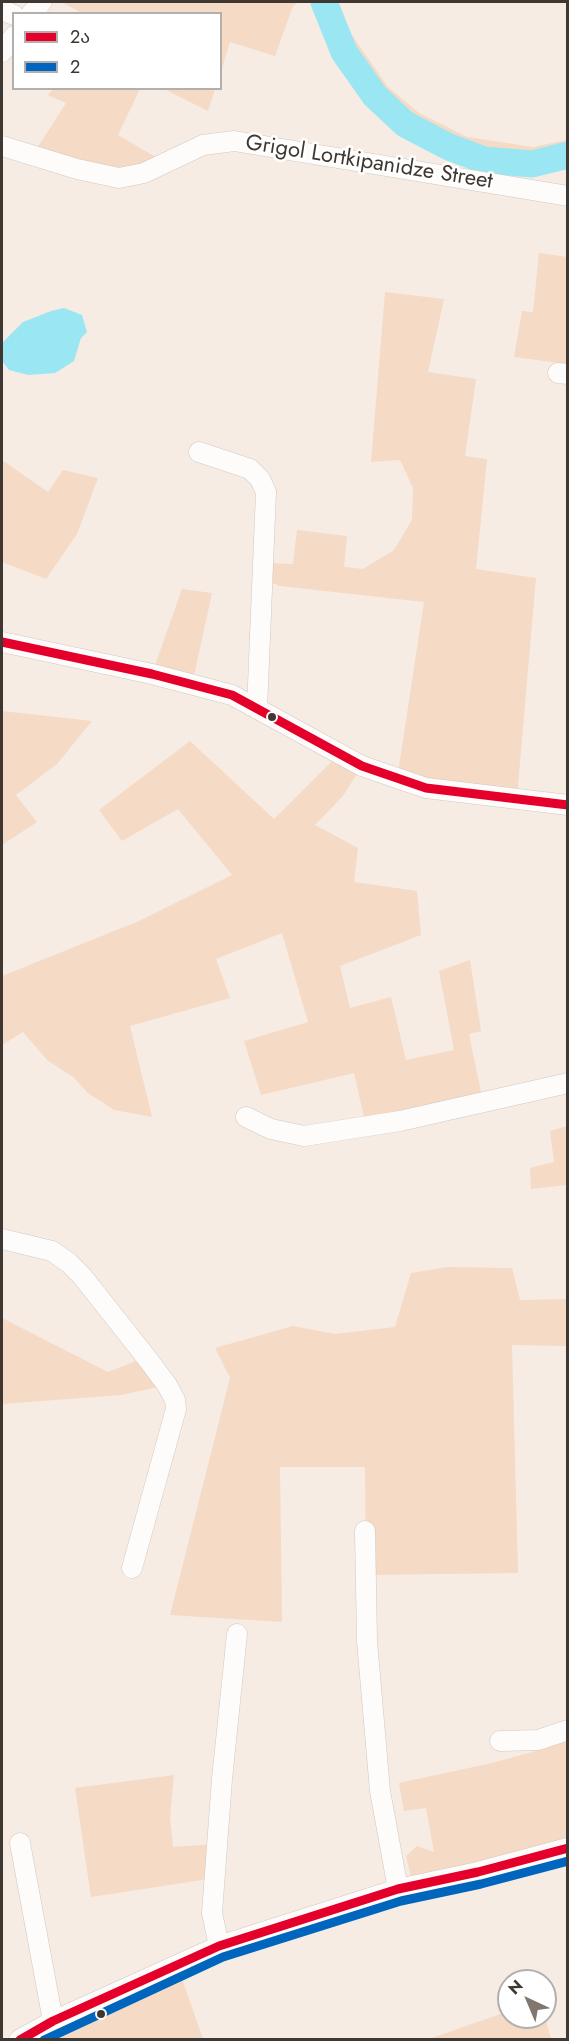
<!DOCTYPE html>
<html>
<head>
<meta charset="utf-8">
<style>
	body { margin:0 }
	#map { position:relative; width:569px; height:2041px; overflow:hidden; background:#f6ece4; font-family:Jost,"Noto Sans Georgian",sans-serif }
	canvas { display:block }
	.frame { position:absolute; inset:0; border:3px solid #3f3832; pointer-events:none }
	.legend { position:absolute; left:12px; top:12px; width:210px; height:78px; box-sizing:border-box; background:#fff; border:2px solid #b2afad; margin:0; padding:8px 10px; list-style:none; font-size:18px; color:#3f3832 }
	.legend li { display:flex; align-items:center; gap:12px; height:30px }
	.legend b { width:30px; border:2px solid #b2afad }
	.north { position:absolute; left:497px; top:1969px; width:60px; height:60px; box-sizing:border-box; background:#fff; border:2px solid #b2afad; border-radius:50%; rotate:316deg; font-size:16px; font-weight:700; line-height:24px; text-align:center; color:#3f3832 }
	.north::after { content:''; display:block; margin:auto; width:21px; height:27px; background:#7f7770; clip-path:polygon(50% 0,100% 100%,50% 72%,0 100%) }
</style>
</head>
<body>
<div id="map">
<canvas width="569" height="2041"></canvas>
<div class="frame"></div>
<ul class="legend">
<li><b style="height:8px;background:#e4002b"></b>2ა</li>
<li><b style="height:8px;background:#0065bd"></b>2</li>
</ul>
<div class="north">N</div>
</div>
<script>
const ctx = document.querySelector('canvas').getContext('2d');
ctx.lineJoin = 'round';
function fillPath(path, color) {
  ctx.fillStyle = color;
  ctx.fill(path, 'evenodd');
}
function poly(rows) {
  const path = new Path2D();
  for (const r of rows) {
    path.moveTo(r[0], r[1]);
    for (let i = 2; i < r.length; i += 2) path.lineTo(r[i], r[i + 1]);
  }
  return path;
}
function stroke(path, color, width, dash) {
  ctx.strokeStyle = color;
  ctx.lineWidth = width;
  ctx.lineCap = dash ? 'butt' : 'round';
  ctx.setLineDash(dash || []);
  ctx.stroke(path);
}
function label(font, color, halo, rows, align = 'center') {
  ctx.font = font + ' Jost,sans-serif';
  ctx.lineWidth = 5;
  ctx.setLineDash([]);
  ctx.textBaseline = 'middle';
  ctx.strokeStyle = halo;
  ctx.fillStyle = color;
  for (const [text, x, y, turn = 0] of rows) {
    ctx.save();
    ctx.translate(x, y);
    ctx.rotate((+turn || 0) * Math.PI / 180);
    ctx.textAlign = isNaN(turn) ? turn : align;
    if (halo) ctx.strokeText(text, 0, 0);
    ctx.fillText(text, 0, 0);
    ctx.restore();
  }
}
fillPath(poly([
	[61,2,184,2,187,3,188,2,298,2,293,6,275,56,230,42,221,72,220,14,82,13],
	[324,2,329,2,388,87,419,113,467,137,533,147,567,140,567,155,532,164,484,160,449,147,405,124,375,96,344,52],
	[53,89,140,89,118,135,166,163,144,173,32,156,66,103,48,95],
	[164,89,215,89,208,111],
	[539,253,567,257,567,364,514,357,522,311,533,312],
	[385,292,444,299,428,372,476,379,465,456,487,459,476,569,536,578,517,797,398,773,424,602,280,586,263,579,264,563,293,564,297,530,347,536,344,567,363,569,394,550,412,520,413,488,400,460,371,462],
	[2,460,48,492,63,470,98,478,77,534,46,579,2,562],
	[182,589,212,593,192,685,152,674],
	[2,711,92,721,57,764,16,795,37,822,2,845],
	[190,741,274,819,340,753,362,766,343,796,315,825,358,848,354,882,417,891,421,935,340,966,350,1008,391,997,406,1060,454,1050,439,971,470,960,481,1031,469,1034,483,1102,366,1126,354,1073,261,1095,244,1041,308,1022,282,933,216,959,230,998,130,1026,152,1117,114,1110,88,1093,73,1077,47,1060,23,1032,2,1045,2,976,139,921,232,875,178,809,122,841,99,810],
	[567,1126,567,1185,531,1189,530,1168,554,1162,550,1131],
	[448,1267,512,1268,520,1300,567,1299,567,1346,512,1345,518,1573,366,1575,365,1467,280,1467,282,1622,170,1615,230,1378,215,1348,293,1326,335,1334,395,1327,411,1273],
	[2,1318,108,1372,146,1357,167,1385,121,1395,2,1404],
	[567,1734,567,1838,533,1854,411,1877,406,1856,417,1846,434,1852,426,1808,404,1811,399,1783,492,1763,547,1748,546,1740],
	[174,1775,170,1817,173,1847,217,1844,215,1878,91,1897,75,1788],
	[180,1973,203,2039,59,2039,53,2021],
	[509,2011,509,2017,545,2017,551,2039,429,2039]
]), '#f5dac5');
fillPath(poly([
	[64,308,82,315,87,332,81,338,74,361,55,373,28,375,9,370,2,361,3,342,23,322,51,311]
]), '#9be6f3');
stroke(poly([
	[324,2,344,52,375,96,405,124,449,147,484,160,532,164,568,155]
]), '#9be6f3', 27);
const minor = poly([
	[2,10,14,15],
	[31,14,42,2],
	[2,52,14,36],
	[2,146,77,169,119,178,144,173,203,145,234,141,568,196],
	[558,373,568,374],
	[199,452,250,469,260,479,266,492,257,709],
	[2,642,152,674,232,695,362,766,426,788,568,805],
	[246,1117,271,1129,304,1136,400,1121,568,1083],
	[2,1239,52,1251,69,1263,82,1276,146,1357,167,1385,175,1400,176,1409,132,1568],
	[365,1531,367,1641,380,1791,398,1889],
	[500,1741,538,1740,568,1730],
	[20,1843,53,2021],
	[219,1946,212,1913,222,1779,237,1634],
	[19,2040,53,2021,219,1946,398,1889,478,1872,568,1848]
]);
stroke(minor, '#cfc8c2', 21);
stroke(minor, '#fefcfb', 20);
stroke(poly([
	[2,642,152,674,232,695,362,766,426,788,568,805],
	[20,2040,53,2021,219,1946,398,1889,478,1872,568,1848]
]), '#e4002b', 9);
stroke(poly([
	[44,2040,223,1957,401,1901,481,1884,568,1861]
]), '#0065bd', 9);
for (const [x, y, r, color] of [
	[272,717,5,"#3f3832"],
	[101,2014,5,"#3f3832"]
]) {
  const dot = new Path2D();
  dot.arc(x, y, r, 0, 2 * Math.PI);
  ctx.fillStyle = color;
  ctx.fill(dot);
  stroke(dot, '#fff', 2);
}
label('22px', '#3f3832', '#fff', [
	["Grigol Lortkipanidze Street",369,163,9]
]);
</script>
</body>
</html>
